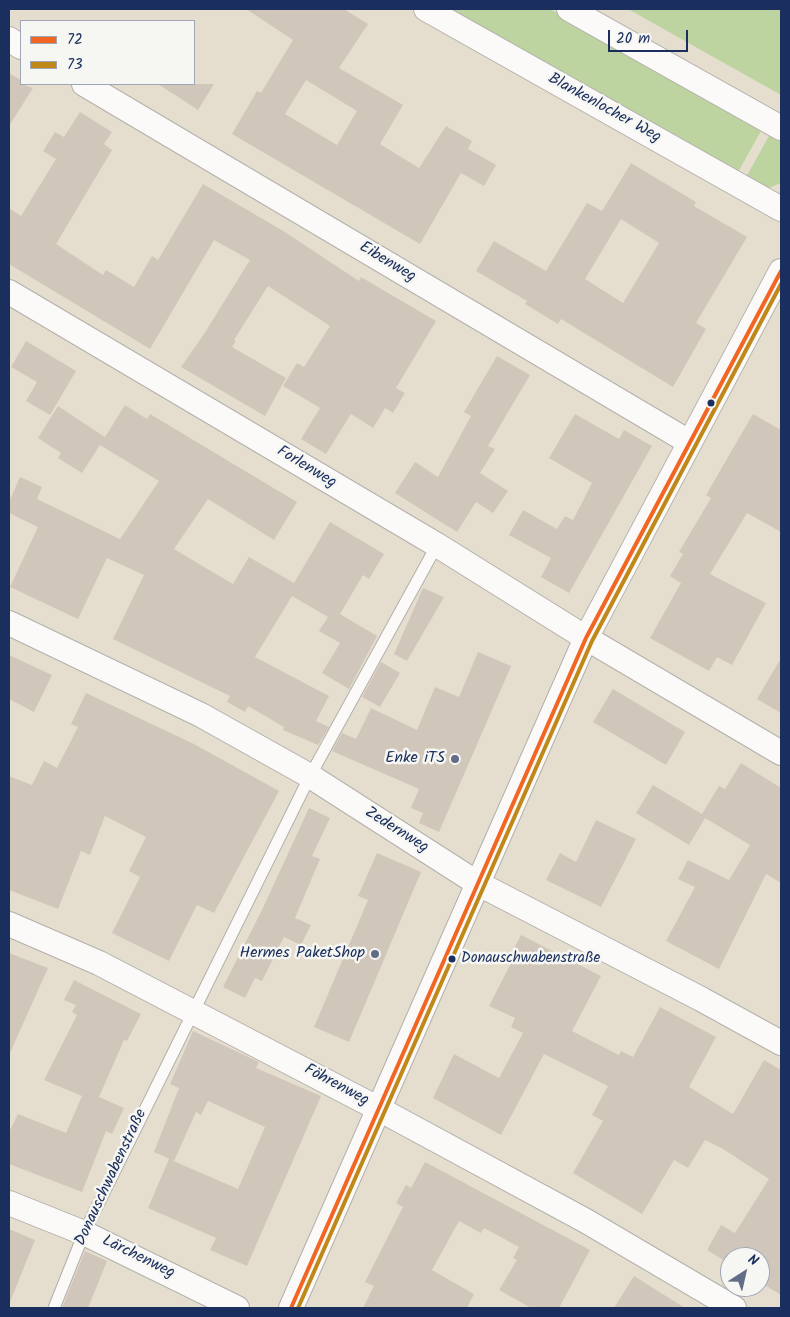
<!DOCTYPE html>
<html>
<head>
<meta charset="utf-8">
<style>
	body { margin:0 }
	#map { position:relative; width:790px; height:1317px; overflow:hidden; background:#e5decf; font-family:Kalam,sans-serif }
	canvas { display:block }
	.frame { position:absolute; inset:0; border:10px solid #1b2f5e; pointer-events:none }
	.legend { position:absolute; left:20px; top:20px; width:175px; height:65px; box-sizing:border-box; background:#f6f6f2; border:1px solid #9ea6b7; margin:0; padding:6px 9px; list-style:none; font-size:15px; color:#1b2f5e }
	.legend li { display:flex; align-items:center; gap:10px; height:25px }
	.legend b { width:25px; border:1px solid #9ea6b7 }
	.north { position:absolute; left:720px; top:1247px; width:50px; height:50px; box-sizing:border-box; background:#f6f6f2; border:1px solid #9ea6b7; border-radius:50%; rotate:35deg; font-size:14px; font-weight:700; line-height:20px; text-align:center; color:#1b2f5e }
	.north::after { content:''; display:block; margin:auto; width:18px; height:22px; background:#626c86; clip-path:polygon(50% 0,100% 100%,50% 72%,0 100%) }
	.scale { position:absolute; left:608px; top:30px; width:80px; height:22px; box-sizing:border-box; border:2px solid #1b2f5e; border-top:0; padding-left:6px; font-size:15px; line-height:18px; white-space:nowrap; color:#1b2f5e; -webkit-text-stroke:4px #f6f6f2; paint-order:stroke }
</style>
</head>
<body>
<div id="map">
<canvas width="790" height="1317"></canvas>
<div class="frame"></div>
<ul class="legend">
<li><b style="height:6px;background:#f26522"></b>72</li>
<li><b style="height:6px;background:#c08818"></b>73</li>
</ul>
<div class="north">N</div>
<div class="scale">20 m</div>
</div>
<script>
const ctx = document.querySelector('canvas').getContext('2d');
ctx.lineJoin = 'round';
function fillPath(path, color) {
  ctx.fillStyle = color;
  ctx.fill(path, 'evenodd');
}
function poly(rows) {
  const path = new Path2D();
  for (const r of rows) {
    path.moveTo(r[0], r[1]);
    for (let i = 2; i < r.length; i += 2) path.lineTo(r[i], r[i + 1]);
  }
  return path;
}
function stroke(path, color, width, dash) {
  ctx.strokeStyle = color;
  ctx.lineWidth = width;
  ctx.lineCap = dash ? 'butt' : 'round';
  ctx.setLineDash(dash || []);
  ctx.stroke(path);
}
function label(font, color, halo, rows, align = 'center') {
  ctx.font = font + ' Kalam,sans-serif';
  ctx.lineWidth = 5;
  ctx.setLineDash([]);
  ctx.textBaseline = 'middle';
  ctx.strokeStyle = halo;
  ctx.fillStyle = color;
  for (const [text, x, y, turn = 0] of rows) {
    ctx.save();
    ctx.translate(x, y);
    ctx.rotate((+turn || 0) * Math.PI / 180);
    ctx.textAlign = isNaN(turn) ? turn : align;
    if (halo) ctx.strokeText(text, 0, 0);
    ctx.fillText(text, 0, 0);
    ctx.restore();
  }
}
fillPath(poly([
	[446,9,550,9,762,129,737,174],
	[628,9,781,9,781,95],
	[770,134,781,140,781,183,769,188,745,179]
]), '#bdd4a0');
fillPath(poly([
	[246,9,344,9,368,24,339,68,403,105,380,144,419,168,446,126,472,141,468,149,496,165,484,186,461,173,420,244,232,134,257,91,261,93,293,40],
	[306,80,357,111,337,145,285,114],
	[9,73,21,80,21,84,33,88,9,126],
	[158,84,214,84,198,110],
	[80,112,112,132,104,144,112,150,56,244,103,275,106,270,134,287,152,256,158,260,203,184,285,232,359,281,361,277,436,321,396,388,405,393,393,413,385,408,373,428,351,414,326,454,301,439,320,408,283,386,297,363,304,367,330,326,268,286,234,340,236,341,232,347,286,378,265,416,181,367,204,334,250,260,214,240,150,349,9,264,9,208,21,216,56,159,43,151,55,132,64,137],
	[631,163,696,202,694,206,747,237,696,323,706,329,673,387,561,319,558,324,525,304,527,301,476,271,494,241,546,271,587,203,602,211],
	[621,219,659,243,623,303,585,279],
	[26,341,76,371,50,415,26,401,37,382,11,367],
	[497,356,530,375,488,446,495,449,480,473,508,491,493,513,476,502,457,532,395,493,415,462,438,477,471,416,464,412],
	[125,405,147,419,150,414,297,502,274,540,208,499,174,549,204,567,233,584,249,557,294,583,330,522,384,554,369,579,363,575,340,614,377,636,349,689,322,673,340,643,319,631,328,617,292,596,255,657,329,696,316,721,329,727,318,745,283,730,284,727,248,706,245,712,227,702,230,696,113,639,144,575,107,558,78,619,10,587,38,527,9,513,9,502,20,477,42,487,37,499,120,539,159,481,100,445],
	[58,406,105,437,82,473,58,458,61,453,38,438],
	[575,414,619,439,624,430,652,446,569,593,541,577,551,558,509,535,523,510,557,529,565,516,573,520,592,483,549,458],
	[753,414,781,430,781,532,747,513,710,574,766,603,732,665,717,657,709,671,650,638,681,583,670,576,683,554,679,552,711,498,706,495],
	[423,588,444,597,407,661,394,654],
	[478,652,511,666,439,832,419,823,423,813,411,808,419,789,332,751,342,733,356,739,371,708,417,730,435,687,459,697],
	[9,655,52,675,34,712,9,699],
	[781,658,781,713,757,699],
	[381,662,400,673,380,707,362,697],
	[613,689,685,732,666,765,593,722],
	[86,693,194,744,279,791,214,913,197,905,169,961,112,933,140,877,129,871,146,837,105,816,90,855,81,851,58,909,9,890,9,776,32,785,44,761,57,768,78,727,71,724],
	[741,763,781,788,781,883,766,874,719,969,666,941,695,887,678,879,688,860,729,880,750,845,705,818,689,845,636,813,653,785,702,814,719,786,725,789],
	[309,808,330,818,312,856,320,859,295,918,311,925,301,945,284,937,262,981,255,978,245,998,223,987,262,910],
	[596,820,636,839,601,907,546,880,560,853,576,862],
	[377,853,421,872,349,1042,314,1027,368,900,358,896],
	[521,935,601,976,572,1031,619,1055,621,1051,633,1057,660,1007,716,1037,689,1087,733,1114,764,1060,781,1070,781,1295,760,1282,760,1257,730,1257,730,1264,707,1250,721,1225,735,1233,769,1179,723,1149,705,1140,688,1168,674,1160,642,1214,573,1173,603,1121,592,1115,608,1086,544,1054,501,1135,433,1098,454,1054,499,1078,523,1033,511,1027,515,1018,489,1006,511,963,507,962],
	[9,953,48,968,9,1055],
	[74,980,141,1014,127,1041,124,1040,99,1097,124,1108,112,1134,106,1131,82,1192,9,1164,9,1132,18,1114,66,1133,82,1096,44,1080,77,1015,72,1012,76,1005,64,1000],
	[193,1031,259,1062,256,1068,321,1096,247,1266,210,1250,216,1238,148,1208,169,1159,238,1189,265,1127,208,1101,201,1115,196,1112,174,1161,154,1152,179,1088,170,1084],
	[425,1162,590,1250,559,1308,531,1308,499,1290,517,1260,513,1258,519,1247,484,1228,481,1233,459,1221,432,1270,474,1294,467,1308,363,1308,374,1286,365,1282,403,1207,396,1203,406,1185,411,1188],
	[9,1229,35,1240,10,1302,9,1302],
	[85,1251,107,1261,88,1308,62,1308],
	[634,1276,685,1308,614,1308]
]), '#d1c6ba');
const lane = poly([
	[54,1308,84,1233,310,776,437,545]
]);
const street = poly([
	[426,9,781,209],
	[569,9,781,128],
	[9,39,21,47],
	[84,84,689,442],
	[9,292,437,545,586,638,781,753],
	[9,623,201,715,310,776,477,883,701,999,781,1043],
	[9,924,99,963,379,1109,586,1221,734,1308],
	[9,1203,84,1233,237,1308],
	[291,1308,586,638,781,271]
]);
stroke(lane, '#b2b0ab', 13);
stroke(street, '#b2b0ab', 26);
stroke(lane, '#fbfaf8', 11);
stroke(street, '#fbfaf8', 24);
stroke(poly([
	[291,1308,586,638,781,271]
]), '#f26522', 4);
stroke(poly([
	[298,1308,592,641,781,284]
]), '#c08818', 4);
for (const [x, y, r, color] of [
	[711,403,4.5,"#1b2f5e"],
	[455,759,5,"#626c86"],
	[375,954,5,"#626c86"],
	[452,959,4.5,"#1b2f5e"]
]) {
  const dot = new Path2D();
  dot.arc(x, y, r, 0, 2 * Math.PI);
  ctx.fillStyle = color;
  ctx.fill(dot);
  stroke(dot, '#f6f6f2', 2);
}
label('15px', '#1b2f5e', '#f6f6f2', [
	["Donauschwabenstraße",461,959]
], 'left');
label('16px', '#1b2f5e', '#f6f6f2', [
	["Blankenlocher Weg",604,109,29],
	["Eibenweg",387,263,31],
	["Forlenweg",306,468,31],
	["Zedernweg",396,831,32],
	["Föhrenweg",336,1086,28],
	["Donauschwabenstraße",112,1178,-65],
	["Lärchenweg",138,1258,26]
]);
label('16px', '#1b2f5e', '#f6f6f2', [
	["Enke iTS",445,759],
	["Hermes PaketShop",365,954]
], 'right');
</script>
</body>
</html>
